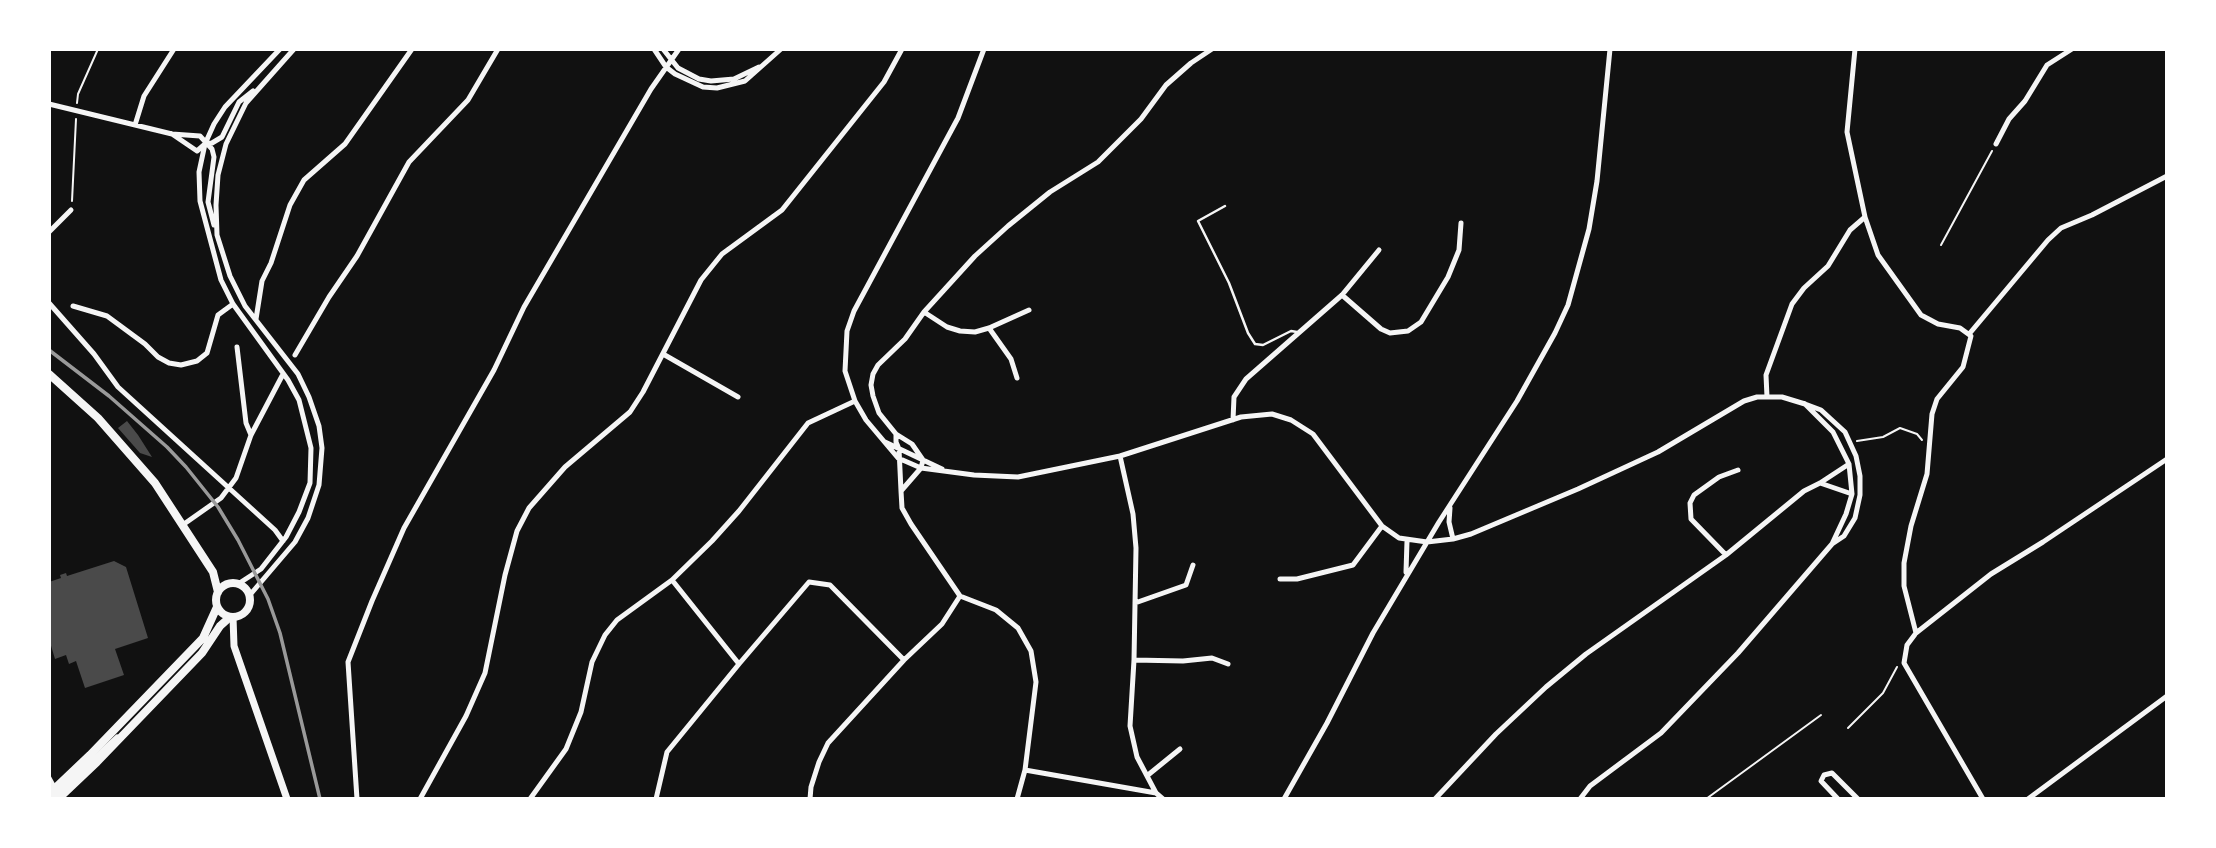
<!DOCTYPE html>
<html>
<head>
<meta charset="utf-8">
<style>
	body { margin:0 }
	#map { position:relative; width:2216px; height:848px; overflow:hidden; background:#111; font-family:Georgia,serif }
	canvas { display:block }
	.frame { position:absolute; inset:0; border:51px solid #fff; pointer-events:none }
</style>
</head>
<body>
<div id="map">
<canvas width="2216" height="848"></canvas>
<div class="frame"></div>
</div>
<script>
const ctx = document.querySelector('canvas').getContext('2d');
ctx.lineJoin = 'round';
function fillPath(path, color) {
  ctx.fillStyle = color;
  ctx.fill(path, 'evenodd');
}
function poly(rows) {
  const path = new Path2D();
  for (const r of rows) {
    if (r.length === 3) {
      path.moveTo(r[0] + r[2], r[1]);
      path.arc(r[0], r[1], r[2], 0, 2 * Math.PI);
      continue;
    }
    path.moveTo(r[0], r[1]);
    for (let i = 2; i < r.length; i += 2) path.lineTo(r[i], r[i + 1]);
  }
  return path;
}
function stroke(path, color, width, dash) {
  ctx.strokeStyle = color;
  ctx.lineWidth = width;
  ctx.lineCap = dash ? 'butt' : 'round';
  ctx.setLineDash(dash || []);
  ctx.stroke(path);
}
fillPath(poly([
	[127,421,138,435,152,457,140,453,118,428],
	[114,561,126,567,148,638,115,649,124,675,85,688,76,661,69,664,66,655,55,659,49,639,49,582,61,578,60,575,66,573,67,576]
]), '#4a4a4a');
stroke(poly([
	[77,103,78,94,98,49],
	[72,201,76,119],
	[1941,245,1992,151],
	[1857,441,1883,437,1900,428,1917,434,1922,440],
	[1848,728,1883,693,1897,667],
	[1706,799,1821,715]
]), '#f5f5f5', 2);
stroke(poly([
	[1225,206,1198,221,1229,283,1248,333,1255,344,1263,345,1291,331,1297,332]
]), '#f5f5f5', 2.5);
stroke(poly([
	[654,49,666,67,675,74,703,87,717,88,745,81,781,49],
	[663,49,678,68,699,79,711,81,734,79,759,67],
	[984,49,958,118,854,311,847,331,845,371,855,401,866,420,898,458,921,468,974,475,1018,477,1120,456,1241,417,1272,414,1291,420,1313,434,1382,526,1399,538,1427,542,1453,539,1471,534,1578,489,1658,452,1744,401,1757,397,1782,397,1805,404],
	[1855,49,1847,132,1865,217,1878,255,1921,315,1938,324,1960,328,1971,336,1963,367,1937,399,1932,414,1927,474,1911,526,1904,563,1904,586,1916,633],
	[49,104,172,134,200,136,212,149,214,157,208,202,214,225],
	[135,125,144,96,174,49],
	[172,134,197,151,205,144,212,143,222,137,239,102,253,91],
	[1996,144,2009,119,2025,101,2047,65,2072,49],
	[49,232,71,210],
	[1342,295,1381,329,1390,333,1408,331,1421,322,1448,277,1459,250,1461,223],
	[49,303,94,354,118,387,275,530,283,541],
	[73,306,107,316,145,344,158,357,169,363,181,365,197,361,207,353,218,315,233,304],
	[924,312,947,327,960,331,975,332,989,328,1029,310],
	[256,319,262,281,271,263,290,205,304,180,345,144,412,49],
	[989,328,1011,359,1017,378],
	[1970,333,2048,240,2061,228,2092,215,2167,176],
	[237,347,246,423,251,435],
	[663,354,738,397],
	[295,355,329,297,357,256,409,162,468,100,498,49],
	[1767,397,1766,375,1792,304,1804,288,1828,266,1850,230,1865,217],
	[1805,404,1821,410,1845,432,1856,456,1860,476,1860,495,1855,518,1844,536,1832,544,1846,514,1852,494,1849,464,1833,432,1805,404],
	[1233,420,1234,397,1246,379,1342,295,1379,250],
	[896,434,879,413,873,396,871,385,873,374,878,365,905,339,924,312,975,256,1008,226,1050,192,1098,162,1141,119,1166,85,1191,63,1212,49],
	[896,434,912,444,923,460,921,468,901,491,899,449,896,442,896,434],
	[885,442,942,469],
	[1120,456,1133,514,1136,548,1134,660,1130,726,1137,757,1156,793,1163,799],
	[1820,483,1852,494],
	[901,491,902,508,911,524,960,596,996,610,1018,628,1031,651,1036,682,1025,770,1017,799],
	[1450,508,1449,522,1453,539],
	[184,524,221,498,236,478,251,435,282,376],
	[1726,555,1691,519,1690,503,1694,495,1719,477,1738,470],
	[1406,572,1407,541],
	[1280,579,1297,579,1353,565,1382,526],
	[238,584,261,569,286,537,299,512,310,483,311,448,299,400,288,380,233,304,221,280,200,201,199,172,205,144,214,124,225,107,280,49],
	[249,596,295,542,308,518,319,485,322,448,319,426,309,397,298,374,245,306,230,276,217,235,216,205,218,175,226,144,246,103,294,49],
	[1135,603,1186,585,1193,565],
	[1134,660,1183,661,1212,658,1228,664],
	[739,664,809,582,830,585,904,660],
	[1025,770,1156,793],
	[1148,775,1180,749],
	[49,778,55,789],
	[51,799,117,737],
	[357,799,348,662,372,601,404,528,494,370,524,307,651,89,679,49],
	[420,799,466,716,485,673,505,575,517,531,529,508,565,467,630,412,643,392,701,280,722,254,782,210,884,82,902,49],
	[530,799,566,749,581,712,592,662,605,635,617,620,672,580,712,541,739,511,808,423,855,401],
	[656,799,667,752,739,664,672,580],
	[810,799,811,787,819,762,828,743,904,660,942,624,960,596],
	[1284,799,1327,723,1373,633,1439,522,1517,401,1555,333,1568,305,1589,229,1597,181,1610,49],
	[1435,799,1496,734,1546,687,1586,654,1726,555,1804,491,1820,483,1849,464],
	[1580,799,1590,786,1661,733,1738,653,1832,544],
	[1838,799,1821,781,1824,775,1832,773,1858,799],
	[1983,799,1904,663,1907,645,1916,633,1991,574,2043,542,2167,459],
	[2028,799,2167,696]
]), '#f5f5f5', 5);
stroke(poly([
	[233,617,234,646,287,799]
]), '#f5f5f5', 7);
stroke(poly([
	[49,374,98,418,155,483,213,572,218,592],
	[233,600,17],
	[49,794,90,755,203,638,217,607],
	[58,799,97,762,202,653,220,626,230,617]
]), '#f5f5f5', 8);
stroke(poly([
	[49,350,109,396,167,447,186,467,218,507,238,540,268,599,280,633,320,799]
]), '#9a9a9a', 3.5);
</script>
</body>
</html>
